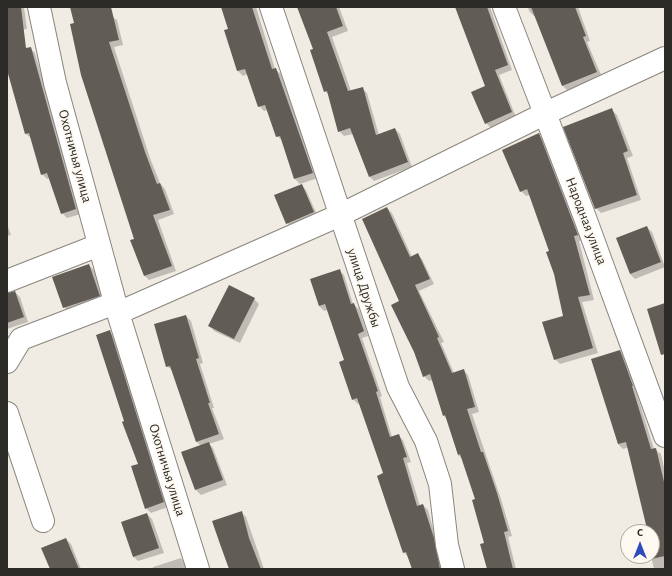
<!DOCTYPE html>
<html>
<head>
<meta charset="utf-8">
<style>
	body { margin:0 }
	#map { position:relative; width:672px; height:576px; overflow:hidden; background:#f1ece3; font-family:"Alegreya Sans",sans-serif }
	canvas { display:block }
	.frame { position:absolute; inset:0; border:8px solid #2d2b28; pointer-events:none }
	.north { position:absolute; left:620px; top:524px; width:40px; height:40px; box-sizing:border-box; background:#fef9f0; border:1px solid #aaa7a0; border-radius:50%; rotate:0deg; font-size:11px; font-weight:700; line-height:16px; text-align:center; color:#2d2b28 }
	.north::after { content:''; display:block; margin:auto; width:14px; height:18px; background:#2c4aba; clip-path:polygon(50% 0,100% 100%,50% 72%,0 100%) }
</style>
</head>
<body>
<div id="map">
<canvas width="672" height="576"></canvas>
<div class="frame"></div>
<div class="north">С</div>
</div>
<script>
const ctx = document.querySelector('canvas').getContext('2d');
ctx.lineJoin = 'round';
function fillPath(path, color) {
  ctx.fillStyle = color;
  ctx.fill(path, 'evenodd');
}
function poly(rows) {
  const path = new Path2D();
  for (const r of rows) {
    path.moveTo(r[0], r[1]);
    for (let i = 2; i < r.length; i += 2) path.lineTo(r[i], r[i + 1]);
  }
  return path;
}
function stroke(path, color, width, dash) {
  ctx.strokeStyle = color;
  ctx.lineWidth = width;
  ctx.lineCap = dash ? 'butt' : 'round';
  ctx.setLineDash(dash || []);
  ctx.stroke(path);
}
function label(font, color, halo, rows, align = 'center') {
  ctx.font = font + ' "Alegreya Sans",sans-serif';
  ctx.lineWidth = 4;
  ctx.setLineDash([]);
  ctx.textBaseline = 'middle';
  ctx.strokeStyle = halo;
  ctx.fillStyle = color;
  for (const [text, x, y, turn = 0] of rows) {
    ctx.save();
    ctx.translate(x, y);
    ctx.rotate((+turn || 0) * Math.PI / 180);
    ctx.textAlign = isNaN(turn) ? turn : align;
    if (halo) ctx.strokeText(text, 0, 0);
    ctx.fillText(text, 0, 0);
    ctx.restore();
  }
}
fillPath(poly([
	[7,7,24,7,27,29,7,32],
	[71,7,97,7,117,20,123,45,114,47,150,158,160,183,165,189,174,214,158,220,176,271,149,280,144,275,135,239,89,30],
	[222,7,256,7,275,69,281,74,318,178,300,184,306,190,318,217,292,228,287,223,301,185,295,179,283,141,277,136,268,110,264,111,259,106,248,74,243,76,238,71,229,30],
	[300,7,339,7,348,31,332,37,351,91,362,88,367,93,379,135,395,129,400,134,412,167,374,181,369,176,353,134,344,136,339,131,329,95,325,91,314,49],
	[457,7,490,7,512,70,499,75,516,117,491,128,486,123,486,86],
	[528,7,578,7,590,41,587,42,602,77,568,91,563,86,536,16,534,16,529,11],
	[30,48,35,53,81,214,67,218,62,213,50,178,47,179,42,174,31,138,26,134,7,67,7,55],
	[612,110,617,115,633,156,627,158,641,200,601,213,596,208],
	[539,135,544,140,582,240,579,241,594,300,582,302,598,353,560,364,555,359,564,317,551,252,530,195,526,196,521,191],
	[387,208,392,213,412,257,417,254,422,259,434,284,419,291,444,342,441,343,454,373,463,370,468,375,479,412,472,414,501,499,512,536,508,537,516,569,488,569,485,543,476,499,463,459,458,455,448,420,443,415,433,380,429,381,424,376,401,302],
	[7,224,11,235,7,236],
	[647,227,652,232,665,267,635,279,630,274],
	[89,265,94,270,104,300,69,312,64,307],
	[339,270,344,275,353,304,359,309,368,336,362,338,382,396,380,397,392,437,398,435,403,440,411,462,407,463,420,506,423,505,428,510,444,569,413,569,408,557,404,552,392,513,388,509,378,476,385,474,360,404,358,404,353,399,345,361,327,310,324,311,319,306,311,280],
	[15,292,20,297,28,322,7,329,7,294],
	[254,299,259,304,240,343,214,331,210,326],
	[186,316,191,321,203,363,200,364,214,408,212,408,224,439,209,444,213,448,227,485,201,495,196,490,182,452,201,446,197,442,173,371,167,366],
	[110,332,115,337,168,507,151,513,146,508,140,465,125,422],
	[620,351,625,356,638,391,636,391,654,449,661,454,665,472,665,569,654,569,651,556,652,532,645,532,648,529,629,447,623,449,618,444,593,360],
	[7,446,10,456,7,457],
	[241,512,246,517,264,569,231,569],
	[147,514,152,519,164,553,138,561,133,556],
	[66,539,71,544,81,569,51,569],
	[181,558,188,569,153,569,153,567]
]), '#0003');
fillPath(poly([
	[7,7,21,7,26,48,31,47,76,209,61,214,47,173,41,175,29,133,25,134,7,70],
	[70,7,111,7,119,40,109,42,145,152,157,184,160,183,170,210,153,215,172,266,144,276,130,240,134,239,81,75,70,24,74,23],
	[221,7,252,7,272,69,276,68,313,173,294,179,280,136,276,137,265,105,258,107,245,69,237,71,224,30,228,29],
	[297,7,336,7,343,26,327,32,348,91,363,87,376,135,395,128,408,162,369,177,350,128,338,132,327,91,324,92,310,50,313,49],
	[455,7,487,7,508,65,495,70,512,112,485,124,471,92,485,86],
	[531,7,575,7,586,36,583,37,597,72,562,86],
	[612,108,628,151,623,153,637,195,595,209,563,127],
	[539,133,578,235,574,236,590,295,578,297,593,348,554,360,542,322,563,316,554,274,546,252,549,251,527,189,520,192,502,150],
	[302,184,314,212,286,224,274,195],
	[387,207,410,257,418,253,430,279,415,285,439,337,437,338,452,373,464,369,475,407,467,409,481,452,483,452,497,493,508,531,504,532,513,569,487,569,480,544,484,543,472,500,475,499,460,454,458,455,445,415,443,416,430,374,423,377,414,352,391,305,399,301,362,219],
	[647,226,661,262,630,274,616,238],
	[89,264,100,296,63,308,52,277],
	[340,269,351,304,354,303,364,331,358,334,378,391,376,392,390,437,399,434,407,457,403,458,417,506,423,504,434,538,440,569,412,569,406,552,403,553,377,476,383,473,357,398,352,400,339,362,344,360,325,304,319,306,310,279],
	[229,285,255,298,234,339,208,326],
	[15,291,24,317,7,323,7,293],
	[665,303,665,354,661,355,647,309],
	[186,315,199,358,196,359,210,403,208,403,219,434,196,442,170,366,166,367,154,324],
	[110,330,164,502,145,509,131,466,138,464,122,422,124,421,96,335],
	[620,350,633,386,632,386,651,449,656,448,665,486,665,556,651,559,652,532,644,532,644,529,647,529,626,442,618,444,591,359],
	[209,442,223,480,195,490,181,452],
	[242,511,249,538,261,569,229,569,220,544,212,521],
	[147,513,159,548,133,557,121,522],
	[66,538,79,569,50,569,41,548]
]), '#615d56');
const minor = poly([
	[39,7,55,83,118,313,198,569],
	[271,7,398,387,426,441,440,484,447,545,453,569],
	[504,7,584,215,665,436],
	[7,281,99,245],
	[118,313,340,215,544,114,665,58],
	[7,362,21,339,115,303],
	[7,413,43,521]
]);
stroke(minor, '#89857d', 24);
stroke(minor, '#fff', 22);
label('14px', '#2d2b28', '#fef9f0', [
	["Охотничья улица",75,156,75],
	["Народная улица",586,221,69],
	["улица Дружбы",364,288,72],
	["Охотничья улица",167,470,73]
]);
</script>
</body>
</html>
